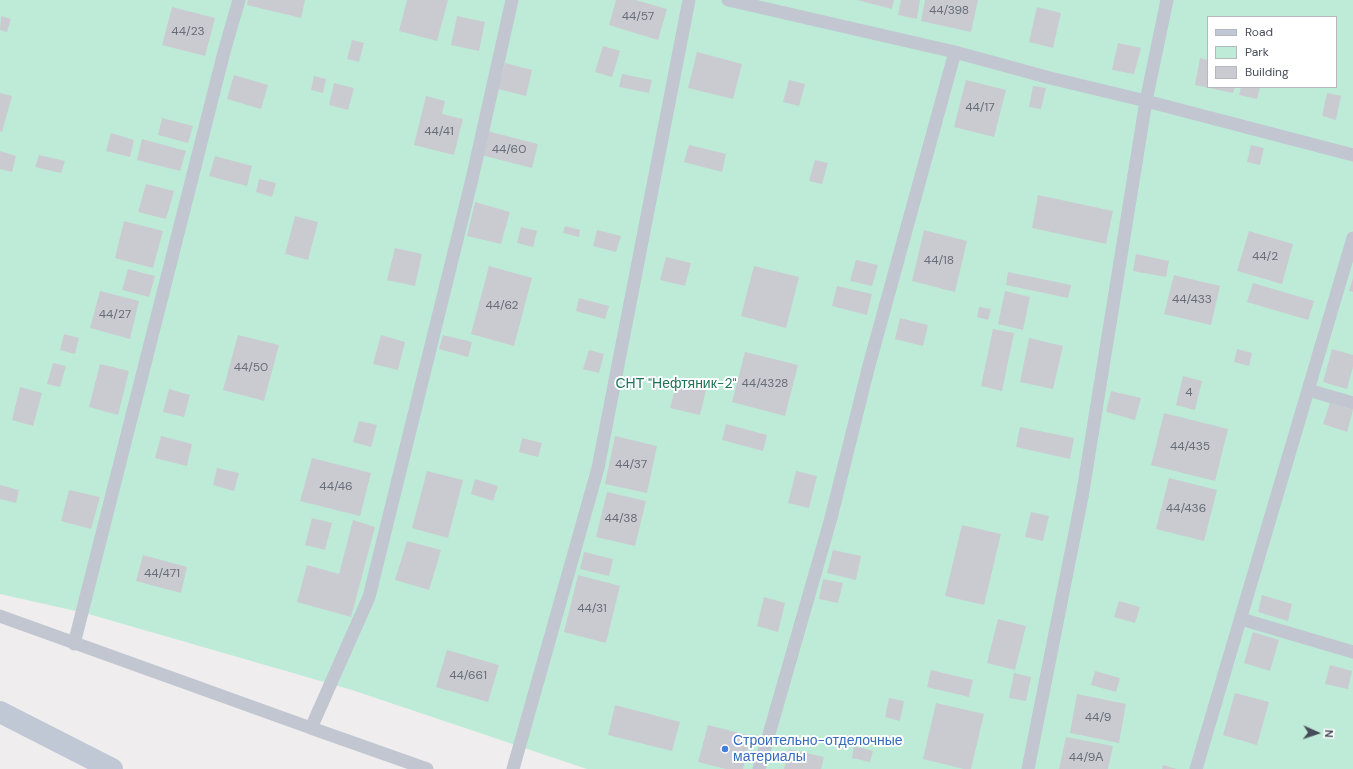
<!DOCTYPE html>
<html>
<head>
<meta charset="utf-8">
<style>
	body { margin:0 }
	#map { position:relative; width:1353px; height:769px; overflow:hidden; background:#efeded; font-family:"DM Sans",sans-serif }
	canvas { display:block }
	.legend { position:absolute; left:1207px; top:16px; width:130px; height:72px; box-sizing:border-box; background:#fff; border:1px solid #b5b8bd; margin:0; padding:5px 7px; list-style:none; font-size:12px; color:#464d59 }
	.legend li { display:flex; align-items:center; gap:8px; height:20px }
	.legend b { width:20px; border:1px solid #b5b8bd }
	.north { position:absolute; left:1297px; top:713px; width:40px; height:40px; -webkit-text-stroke:3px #fff; paint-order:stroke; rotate:93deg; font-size:11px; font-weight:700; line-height:16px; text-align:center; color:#464d59 }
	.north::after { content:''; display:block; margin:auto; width:14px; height:18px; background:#464d59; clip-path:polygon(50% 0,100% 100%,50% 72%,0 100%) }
</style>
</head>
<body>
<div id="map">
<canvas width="1353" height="769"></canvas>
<ul class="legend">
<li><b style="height:5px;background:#c0c7d5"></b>Road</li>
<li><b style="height:11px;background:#bdebd7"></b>Park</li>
<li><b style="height:11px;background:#cacbd1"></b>Building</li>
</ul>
<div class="north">N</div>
</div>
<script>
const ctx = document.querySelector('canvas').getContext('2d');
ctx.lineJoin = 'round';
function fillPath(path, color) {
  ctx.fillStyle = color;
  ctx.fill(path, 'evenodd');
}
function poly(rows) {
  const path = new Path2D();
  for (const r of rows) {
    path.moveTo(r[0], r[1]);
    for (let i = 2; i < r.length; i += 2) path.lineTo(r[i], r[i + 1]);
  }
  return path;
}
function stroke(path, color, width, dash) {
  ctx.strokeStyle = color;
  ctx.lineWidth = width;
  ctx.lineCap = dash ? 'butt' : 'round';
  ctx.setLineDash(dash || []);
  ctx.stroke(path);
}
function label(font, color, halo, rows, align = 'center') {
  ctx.font = font + ' "DM Sans",sans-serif';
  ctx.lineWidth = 4;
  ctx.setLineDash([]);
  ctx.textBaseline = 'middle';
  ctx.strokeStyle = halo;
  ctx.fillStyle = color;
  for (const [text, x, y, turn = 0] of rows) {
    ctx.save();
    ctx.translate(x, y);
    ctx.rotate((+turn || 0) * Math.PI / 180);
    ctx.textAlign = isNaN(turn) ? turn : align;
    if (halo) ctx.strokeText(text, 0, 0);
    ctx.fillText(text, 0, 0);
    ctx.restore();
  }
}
fillPath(poly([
	[0,0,1353,0,1353,769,587,769,352,690,85,613,0,594],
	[1208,17,1336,17,1336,87,1208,87]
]), '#bdebd7');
fillPath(poly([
	[248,0,305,0,301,18,247,5],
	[407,0,448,0,437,41,399,31],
	[616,0,636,0,667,9,658,40,609,25],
	[857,0,894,0,892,9],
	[901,0,920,0,917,19,898,15],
	[925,0,978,0,971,32,921,21],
	[172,7,215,18,205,56,162,45],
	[1037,7,1061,13,1053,48,1029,42],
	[1,16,11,19,7,32,0,30],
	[457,16,485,22,479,51,451,45],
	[352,40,364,43,359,62,347,59],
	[1118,43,1141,48,1134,74,1112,70],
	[603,46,620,51,612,77,595,72],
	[697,52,742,64,733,99,688,88],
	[1200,58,1208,60,1208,87,1235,87,1233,93,1195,85],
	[505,63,532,70,526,96,498,89],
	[622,74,652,80,649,93,619,87],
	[234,75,268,85,261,109,227,99],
	[314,76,326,79,323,93,311,90],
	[789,80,805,84,799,106,783,102],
	[966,80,1006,90,994,137,954,127],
	[334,83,354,88,348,110,329,105],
	[1033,86,1046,88,1041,109,1029,107],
	[1241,87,1260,87,1257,99,1239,95],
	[0,93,12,96,2,132,0,131],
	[1327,93,1341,96,1336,120,1322,116],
	[426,96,445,101,442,114,463,119,454,155,414,145],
	[162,118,193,126,188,143,158,135],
	[487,131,538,144,532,168,481,155],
	[111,133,134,140,130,157,106,151],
	[142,139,186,151,180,171,137,160],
	[689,145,726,154,722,172,684,162],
	[1251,145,1264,148,1260,165,1247,162],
	[0,151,16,156,12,172,0,169],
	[39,155,65,161,61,173,35,167],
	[215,156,252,166,247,186,209,176],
	[815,160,828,163,822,184,809,181],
	[259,179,276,183,272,197,256,192],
	[146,184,174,191,166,219,138,212],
	[1038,195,1113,211,1106,244,1032,228],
	[475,202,510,212,501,244,467,236],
	[295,216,318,222,308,260,285,254],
	[124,221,163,231,153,268,115,258],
	[565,226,580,230,579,237,563,233],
	[521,227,537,231,533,247,517,243],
	[597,230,621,236,616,252,593,246],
	[924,230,967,241,955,292,912,281],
	[1249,231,1293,244,1282,284,1237,271],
	[395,248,422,254,415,286,387,280],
	[1136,254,1169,261,1166,277,1133,271],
	[666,257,691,263,685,286,660,280],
	[856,260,878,265,872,286,850,281],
	[489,266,532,278,514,346,471,334],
	[754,266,799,277,786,328,741,316],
	[128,269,155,276,149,297,122,290],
	[1008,272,1071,285,1068,298,1006,285],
	[1174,275,1220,286,1211,325,1164,314],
	[1353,278,1353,292,1349,291],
	[1253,283,1314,301,1308,320,1247,302],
	[837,286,872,294,867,315,832,306],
	[100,291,139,301,130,339,90,328],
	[1005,291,1030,297,1023,330,998,324],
	[579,298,609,306,605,319,576,311],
	[979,307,991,309,988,320,977,317],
	[900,318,928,325,923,346,895,339],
	[993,329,1014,333,1002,391,981,386],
	[64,334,79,338,75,354,60,350],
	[238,335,279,345,264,401,223,390],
	[381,335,405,342,398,370,373,364],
	[443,335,472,342,468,357,439,349],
	[1029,338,1063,346,1053,389,1020,382],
	[1237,349,1252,353,1249,366,1234,362],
	[1332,349,1353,355,1353,367,1347,389,1323,382],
	[589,350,604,354,599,373,583,369],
	[745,352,798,365,785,416,732,402],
	[53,363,66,366,60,387,47,384],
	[100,364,129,371,118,415,89,407],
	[1183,376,1202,381,1195,410,1176,405],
	[677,382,706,390,700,415,670,408],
	[20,387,42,393,33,426,12,420],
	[169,389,190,395,184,417,163,412],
	[1111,391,1141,398,1135,420,1106,412],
	[1330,403,1353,410,1347,432,1323,424],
	[1164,413,1228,429,1215,481,1151,465],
	[359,421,377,425,371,447,353,442],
	[726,424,767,435,763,451,722,440],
	[1020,427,1074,438,1070,459,1016,447],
	[161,436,192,444,187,466,155,458],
	[615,436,657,446,647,493,605,484],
	[522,438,542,443,538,457,519,452],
	[312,458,371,473,360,516,300,501],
	[217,468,239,473,234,491,213,485],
	[427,471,463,480,448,538,412,528],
	[796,471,817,476,809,508,788,503],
	[1169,478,1217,490,1204,541,1156,529],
	[475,479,498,486,493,501,471,494],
	[0,485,19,490,16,503,0,499],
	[69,490,100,497,91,529,61,521],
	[607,492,646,501,635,546,596,537],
	[1031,512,1049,516,1043,541,1025,537],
	[312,518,332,523,325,550,305,545],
	[353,520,375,527,351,617,297,602,307,565,339,574],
	[962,525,1001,534,984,605,945,596],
	[407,541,441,550,429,590,395,580],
	[833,550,861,556,856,580,827,573],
	[584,552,613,559,609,576,580,569],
	[143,555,187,567,181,593,136,581],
	[578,575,620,586,606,643,564,632],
	[823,579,843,583,838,603,819,599],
	[1262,595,1292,604,1288,621,1258,612],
	[764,597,785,603,778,632,757,626],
	[1119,601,1140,607,1135,623,1114,617],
	[998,619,1026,626,1015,670,987,663],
	[1253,632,1279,640,1270,671,1244,663],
	[447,650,499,665,488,702,436,687],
	[1330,665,1352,671,1348,689,1325,684],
	[931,670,973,680,969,697,927,687],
	[1095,671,1120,678,1116,692,1091,685],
	[1014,673,1031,677,1026,701,1009,698],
	[1235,693,1269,702,1257,745,1223,735],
	[1077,694,1126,704,1119,743,1070,733],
	[889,698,904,701,900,721,885,717],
	[936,703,984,714,971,769,964,769,923,759],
	[615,705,680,722,672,751,608,735],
	[708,725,751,736,743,769,726,769,698,762],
	[1066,737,1113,746,1108,769,1059,769],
	[854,746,873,751,870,762,852,758],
	[789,749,824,757,821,769,784,769],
	[1163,765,1177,769,1162,769]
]), '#cacbd1');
stroke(poly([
	[728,0,955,52,1050,78,1146,101,1353,155],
	[1308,390,1353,403],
	[0,616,311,728],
	[1241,619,1353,652],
	[74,644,224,52,239,0],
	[427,769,311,728,369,597,472,179,512,0],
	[513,769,598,468,689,0],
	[759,769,831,518,868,369,955,52],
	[1028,769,1082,497,1146,101,1167,0],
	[1196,769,1353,238]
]), '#c1c6d1', 13);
stroke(poly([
	[0,712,112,769]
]), '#c0c7d5', 22);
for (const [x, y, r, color] of [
	[725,749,4,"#3f7fe0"]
]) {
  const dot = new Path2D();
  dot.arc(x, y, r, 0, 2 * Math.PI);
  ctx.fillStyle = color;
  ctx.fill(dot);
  stroke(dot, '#fff', 1.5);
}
label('12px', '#676c77', null, [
	["44/398",949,11],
	["44/57",638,17],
	["44/23",188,32],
	["44/17",980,108],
	["44/41",439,132],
	["44/60",509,150],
	["44/2",1265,257],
	["44/18",939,261],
	["44/433",1192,300],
	["44/62",502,306],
	["44/27",115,315],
	["44/50",251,368],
	["44/4328",765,384],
	["4",1189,393],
	["44/435",1190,447],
	["44/37",631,465],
	["44/46",336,487],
	["44/436",1186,509],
	["44/38",621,519],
	["44/471",162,574],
	["44/31",592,609],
	["44/661",468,676],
	["44/9",1098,718],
	["44/9А",1086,758]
]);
label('14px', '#1d7457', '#fff', [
	["СНТ \"Нефтяник-2\"",676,384]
]);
label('14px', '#366cbe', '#fff', [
	["Строительно-отделочные",733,741],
	["материалы",733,757]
], 'left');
</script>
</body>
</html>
